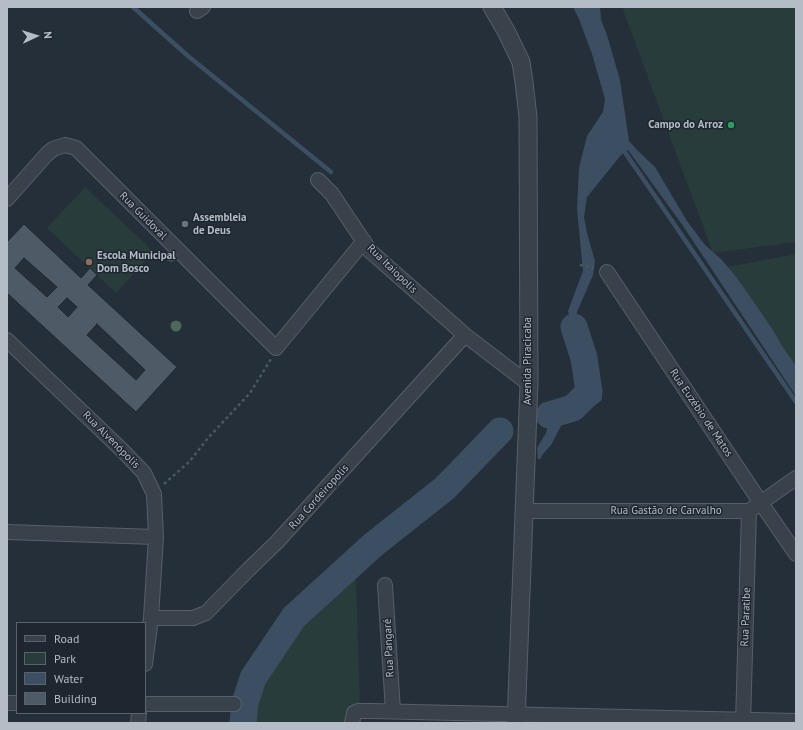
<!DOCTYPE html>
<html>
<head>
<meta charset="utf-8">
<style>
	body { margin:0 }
	#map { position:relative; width:803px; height:730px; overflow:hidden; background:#252f3a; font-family:"PT Sans",sans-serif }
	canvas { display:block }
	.frame { position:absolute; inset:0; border:8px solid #b4bcc6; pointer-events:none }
	.legend { position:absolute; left:16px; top:622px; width:130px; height:92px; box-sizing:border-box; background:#1e2630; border:1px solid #5a626c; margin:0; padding:5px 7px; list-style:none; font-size:12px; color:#b4bcc6 }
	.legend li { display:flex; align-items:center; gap:8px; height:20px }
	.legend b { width:20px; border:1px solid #5a626c }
	.north { position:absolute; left:16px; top:16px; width:40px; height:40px; -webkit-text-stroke:3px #1e2630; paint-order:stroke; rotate:86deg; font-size:11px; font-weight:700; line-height:16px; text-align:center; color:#b4bcc6 }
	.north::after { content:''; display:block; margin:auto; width:14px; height:18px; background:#b4bcc6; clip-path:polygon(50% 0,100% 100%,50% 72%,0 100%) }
</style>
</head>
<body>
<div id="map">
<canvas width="803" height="730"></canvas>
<div class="frame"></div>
<ul class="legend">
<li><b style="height:5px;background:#39414b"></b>Road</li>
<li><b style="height:11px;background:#283c3c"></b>Park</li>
<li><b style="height:11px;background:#3c4e62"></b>Water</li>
<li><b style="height:11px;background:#4e5a65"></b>Building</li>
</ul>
<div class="north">N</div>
</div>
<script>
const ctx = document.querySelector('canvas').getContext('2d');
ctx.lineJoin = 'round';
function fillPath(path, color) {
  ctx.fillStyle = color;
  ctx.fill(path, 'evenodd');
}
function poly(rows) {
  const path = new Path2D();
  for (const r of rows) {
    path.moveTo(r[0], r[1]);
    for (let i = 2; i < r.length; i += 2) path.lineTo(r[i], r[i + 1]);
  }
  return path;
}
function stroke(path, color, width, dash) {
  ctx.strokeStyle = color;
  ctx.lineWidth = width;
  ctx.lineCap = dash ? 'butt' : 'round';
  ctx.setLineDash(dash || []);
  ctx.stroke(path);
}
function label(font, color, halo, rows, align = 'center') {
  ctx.font = font + ' "PT Sans",sans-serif';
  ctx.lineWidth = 3;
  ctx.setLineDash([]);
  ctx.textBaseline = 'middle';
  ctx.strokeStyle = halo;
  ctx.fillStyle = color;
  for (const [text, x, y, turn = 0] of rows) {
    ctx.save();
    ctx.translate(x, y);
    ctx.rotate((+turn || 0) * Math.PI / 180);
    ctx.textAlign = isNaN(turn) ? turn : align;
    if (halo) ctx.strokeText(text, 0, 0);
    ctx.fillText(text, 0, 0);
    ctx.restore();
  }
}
fillPath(poly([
	[622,7,796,7,796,242,713,253],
	[85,187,154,252,116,293,47,228],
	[796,254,796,380,721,268],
	[356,577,360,710,358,723,244,723,245,703,302,626]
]), '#283c3c');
fillPath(poly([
	[565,7,600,7,601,20,607,35,620,80,629,141,637,150,655,167,687,221,705,245,722,260,737,278,773,330,782,346,796,366,796,396,681,223,628,150,621,155,587,197,584,217,587,233,595,261,593,275,577,312,576,322,584,346,591,363,597,369,602,389,602,400,594,406,585,410,574,411,565,415,561,426,551,445,543,454,540,459,538,459,537,448,546,433,551,411,554,408,585,401,590,393,591,381,589,370,581,357,574,336,568,311,583,271,577,209,579,168,587,136,603,112,605,99,592,54,579,19,573,7,565,8]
]), '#3c4e62');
stroke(poly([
	[133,7,188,56,331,172],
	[622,148,796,402]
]), '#3c4e62', 4.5);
stroke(poly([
	[549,415,573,408,589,392,584,358,574,327],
	[243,723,245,703,253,678,294,617,373,545,445,488,500,431]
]), '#3c4e62', 27);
const building = poly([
	[24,224,81,278,90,268,97,275,88,285,177,367,136,412,7,293,7,242,24,224],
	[24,258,57,287,47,297,15,268,24,258],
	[67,298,77,307,68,317,58,307,67,298],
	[97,324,145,370,136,380,87,335,97,324]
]);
fillPath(building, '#4e5a65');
stroke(building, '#202832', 1);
const minor = poly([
	[197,11,203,7],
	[318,180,332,194,370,251,465,335,529,384],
	[7,199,47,154,53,149,65,145,76,148,276,348,364,241],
	[607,272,761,503,796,554],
	[7,340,123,451,144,473,154,494,156,537,151,618,145,664],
	[525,511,749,511,796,478],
	[7,532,156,537],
	[385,585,393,711],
	[151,618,193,618,206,613,249,569,277,542,465,335],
	[7,703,17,703],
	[145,704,234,704],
	[138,723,139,713],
	[352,723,354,713,358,711,371,711,796,721],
	[743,723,749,511]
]);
const tertiary = poly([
	[492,7,506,31,521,62,524,82,528,117,529,384,516,723]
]);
stroke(minor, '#575f69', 16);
stroke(tertiary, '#575f69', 19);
stroke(poly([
	[580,265,594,268],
	[164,484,189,462,208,438,250,393,271,359]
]), '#47595a', 2.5, [3, 3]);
stroke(minor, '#39414b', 14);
stroke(tertiary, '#39414b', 17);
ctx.fillStyle = '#4d675a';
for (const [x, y] of [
	[171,256],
	[176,326]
]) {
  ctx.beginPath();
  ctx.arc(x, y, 5.5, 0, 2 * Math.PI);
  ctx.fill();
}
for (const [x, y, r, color] of [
	[731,125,4,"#2e9e5b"],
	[185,224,4,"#6b7280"],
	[89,262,4,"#8d6e63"]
]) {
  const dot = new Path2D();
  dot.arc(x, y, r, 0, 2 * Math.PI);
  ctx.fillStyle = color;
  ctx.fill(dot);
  stroke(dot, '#1e2630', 1.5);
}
label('bold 11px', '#b4bcc6', '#1e2630', [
	["Campo do Arroz",723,125,"right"],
	["Assembleia",193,218],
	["de Deus",193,231],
	["Escola Municipal",97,256],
	["Dom Bosco",97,269]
], 'left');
label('11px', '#b4bcc6', '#1e2630', [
	["Rua Guidoval",143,216,45],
	["Rua Itaiopolis",392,269,44],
	["Avenida Piracicaba",528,361,-90],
	["Rua Euzébio de Matos",701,413,56],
	["Rua Alvenópolis",111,440,45],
	["Rua Cordeiropolis",319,497,-48],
	["Rua Gastão de Carvalho",666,511],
	["Rua Paratibe",746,617,-88],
	["Rua Pangaré",389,648,-93]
]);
</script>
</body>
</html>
